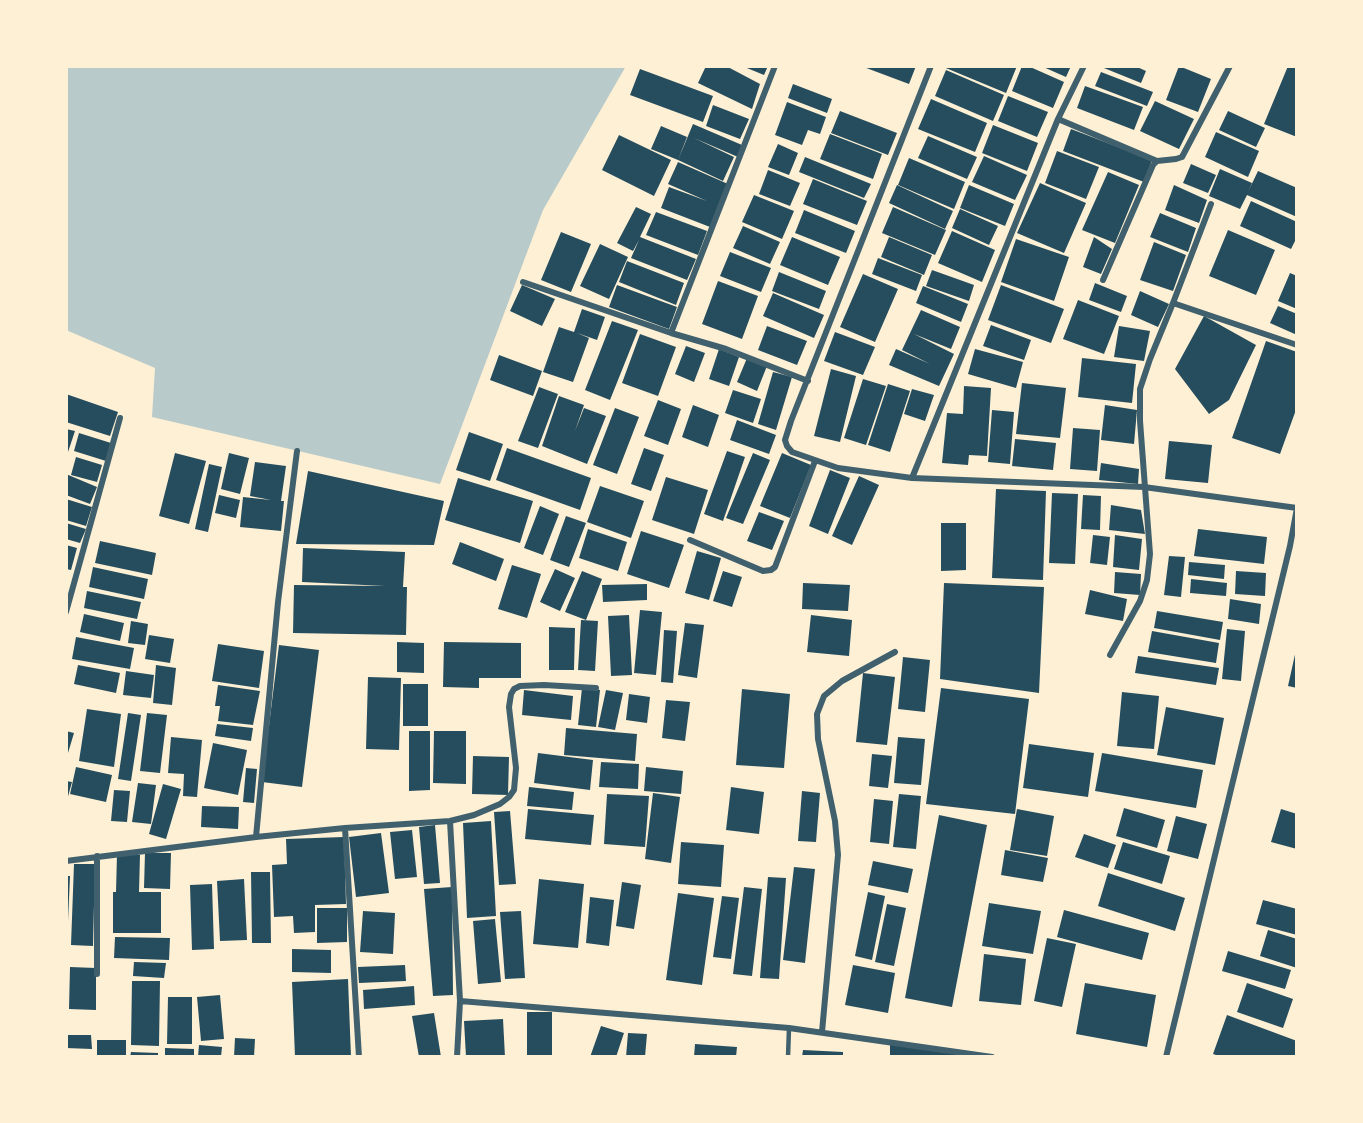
<!DOCTYPE html>
<html>
<head>
<meta charset="utf-8">
<style>
	body { margin:0 }
	#map { position:relative; width:1363px; height:1123px; overflow:hidden; background:#fdf0d5; font-family:"Noto Serif",serif }
	canvas { display:block }
	.frame { position:absolute; inset:0; border:68px solid #fdf0d5; pointer-events:none }
</style>
</head>
<body>
<div id="map">
<canvas width="1363" height="1123"></canvas>
<div class="frame"></div>
</div>
<script>
const ctx = document.querySelector('canvas').getContext('2d');
ctx.lineJoin = 'round';
function fillPath(path, color) {
  ctx.fillStyle = color;
  ctx.fill(path, 'evenodd');
}
function poly(rows) {
  const path = new Path2D();
  for (const r of rows) {
    path.moveTo(r[0], r[1]);
    for (let i = 2; i < r.length; i += 2) path.lineTo(r[i], r[i + 1]);
  }
  return path;
}
function stroke(path, color, width, dash) {
  ctx.strokeStyle = color;
  ctx.lineWidth = width;
  ctx.lineCap = dash ? 'butt' : 'round';
  ctx.setLineDash(dash || []);
  ctx.stroke(path);
}
fillPath(poly([
	[66,66,626,66,543,210,440,484,152,417,155,368,66,330]
]), '#b9caca');
fillPath(poly([
	[706,66,726,66,760,84,752,109,698,83],
	[742,66,768,66,764,75],
	[861,66,916,66,909,84],
	[941,66,1017,66,1006,93],
	[1022,66,1028,66,1064,82,1053,108,1012,91],
	[1041,66,1071,66,1066,77],
	[1099,66,1135,66,1146,71,1141,83],
	[1179,66,1211,79,1198,112,1166,100],
	[1288,66,1297,66,1297,137,1264,124],
	[640,69,713,96,703,122,630,95],
	[946,70,1004,95,993,121,935,96],
	[1101,72,1153,92,1147,106,1095,86],
	[793,84,832,99,827,113,788,98],
	[1085,86,1143,107,1134,130,1077,108],
	[1008,96,1048,112,1037,137,998,121],
	[931,99,987,123,975,152,918,129],
	[1155,101,1194,119,1179,149,1140,131],
	[787,102,826,117,820,134,808,130,802,145,775,135],
	[713,105,749,119,740,139,706,126],
	[840,111,897,133,888,155,831,133],
	[1228,111,1265,128,1256,147,1219,130],
	[693,124,742,145,738,157,694,138,734,157,723,181,678,160],
	[993,125,1038,143,1027,171,982,153],
	[661,126,687,137,678,160,651,149],
	[1071,129,1152,160,1144,182,1063,151],
	[1216,132,1259,151,1248,177,1205,157],
	[830,134,882,154,873,179,820,159],
	[619,135,671,160,654,196,602,170],
	[928,136,977,157,967,179,918,158],
	[778,144,798,153,789,175,768,167],
	[1057,151,1099,167,1086,199,1045,183],
	[984,156,1027,175,1015,200,972,182],
	[805,157,871,184,864,198,799,172],
	[909,158,965,182,954,209,898,185],
	[678,162,728,184,710,227,661,208,669,187,707,201,668,184],
	[1191,164,1216,175,1208,193,1183,183],
	[1220,169,1252,183,1248,192,1258,171,1297,188,1297,217,1247,195,1240,209,1209,196],
	[768,170,800,183,790,206,759,194],
	[1108,172,1139,185,1115,243,1082,230],
	[813,179,867,201,857,225,803,204],
	[1040,183,1086,203,1064,253,1017,233],
	[897,185,953,211,945,229,889,203],
	[969,185,1014,204,1005,226,960,208],
	[1174,185,1207,200,1199,223,1165,210],
	[754,195,794,211,782,239,742,222],
	[1251,201,1297,222,1297,237,1291,249,1240,226],
	[636,207,651,214,640,237,696,259,687,280,631,258,639,240,633,251,617,243],
	[893,207,946,230,935,255,882,233],
	[960,209,998,226,989,245,952,228],
	[804,210,855,231,846,253,795,233],
	[656,212,707,231,698,255,646,235],
	[1160,213,1196,228,1188,252,1150,237],
	[743,226,780,242,770,264,733,248],
	[1228,230,1275,250,1256,295,1209,276],
	[952,231,995,250,982,282,938,263],
	[561,232,591,244,571,292,541,280],
	[792,237,840,257,828,285,780,265],
	[889,237,932,255,924,275,881,257],
	[1094,237,1112,249,1101,274,1083,267],
	[1016,239,1069,257,1054,301,1001,282],
	[1154,242,1186,255,1173,291,1140,280],
	[600,244,628,257,609,299,580,286],
	[730,252,771,268,761,292,720,276],
	[878,258,922,275,916,291,872,274],
	[627,261,684,283,676,305,619,282],
	[932,270,974,285,969,301,926,286],
	[779,272,826,291,819,309,772,291],
	[1290,273,1297,276,1297,309,1278,301],
	[863,274,898,289,875,342,840,327],
	[718,281,758,296,742,339,702,324],
	[1095,283,1127,296,1121,312,1089,300],
	[522,285,555,299,542,326,510,311],
	[617,285,677,307,669,329,609,307],
	[1001,285,1064,309,1051,343,988,320],
	[923,286,968,304,961,322,916,303],
	[1140,291,1169,304,1158,327,1131,315],
	[773,293,824,315,814,338,763,316],
	[1078,300,1119,316,1104,354,1063,339],
	[1278,306,1297,314,1297,335,1270,323],
	[582,309,605,317,597,340,577,333,589,338,573,382,543,372,559,327,574,332],
	[921,310,960,327,951,349,914,334,954,354,939,386,889,365,896,349,930,364,902,350],
	[1204,316,1256,345,1229,400,1209,414,1175,369],
	[612,321,638,330,610,400,585,390],
	[991,325,1031,340,1024,360,983,346],
	[767,326,807,341,797,365,758,350],
	[1119,326,1150,331,1144,361,1114,357],
	[835,332,875,347,863,375,824,361],
	[640,334,676,347,658,396,622,383],
	[1266,341,1297,352,1297,407,1280,454,1232,438],
	[686,346,705,353,694,382,675,374],
	[719,349,739,357,729,386,709,379],
	[975,349,1023,362,1016,388,968,374],
	[499,355,542,371,533,396,490,380],
	[747,358,767,366,757,391,737,382],
	[1082,358,1136,364,1132,403,1078,397],
	[831,369,856,376,840,442,814,436],
	[773,372,792,377,776,430,758,424],
	[863,379,886,386,866,445,844,438],
	[1022,383,1066,388,1060,438,1016,434],
	[888,384,910,391,890,452,868,445],
	[964,386,991,388,987,456,969,455,968,465,942,463,947,413,963,414],
	[539,387,558,394,538,448,518,441],
	[912,389,934,395,925,421,904,414],
	[733,390,761,399,753,423,725,413],
	[66,394,118,412,110,436,66,422],
	[559,396,584,405,575,431,584,408,606,416,587,464,542,446],
	[658,400,681,409,668,445,644,436],
	[693,405,719,415,708,447,682,437],
	[1105,405,1137,410,1134,444,1101,440],
	[615,408,639,417,617,474,593,465],
	[992,410,1014,412,1010,464,988,462],
	[737,420,776,435,769,454,730,440],
	[1073,428,1100,430,1097,471,1070,469],
	[66,429,75,431,66,458],
	[469,432,503,444,490,481,456,470],
	[79,433,111,443,106,461,74,451],
	[1015,439,1056,443,1053,470,1012,466],
	[1169,441,1212,445,1208,483,1165,479],
	[507,448,591,478,580,510,496,480],
	[644,448,664,455,651,491,631,484],
	[727,451,745,457,723,521,704,514],
	[175,453,206,461,189,524,159,516],
	[229,453,249,458,240,494,221,489],
	[753,453,770,460,743,524,726,518],
	[782,453,811,465,790,518,760,506],
	[76,457,102,465,97,482,71,475],
	[255,462,286,466,281,501,284,501,281,531,240,527,243,497,271,500,250,496],
	[1101,463,1139,469,1138,484,1099,480],
	[209,464,222,467,208,532,195,529],
	[830,470,850,478,828,534,809,526],
	[308,471,444,501,434,545,296,544],
	[66,474,97,487,90,504,66,495],
	[859,476,879,485,852,545,832,536],
	[666,477,708,490,694,534,652,520],
	[458,478,533,501,520,543,445,520],
	[600,486,644,501,631,538,587,522],
	[996,489,1046,491,1043,580,992,578],
	[1052,493,1078,494,1075,564,1049,563],
	[219,495,240,500,236,518,215,513],
	[1083,495,1101,496,1100,530,1081,529],
	[66,499,92,507,86,526,66,520],
	[1111,505,1141,510,1145,534,1109,530],
	[540,506,559,514,543,555,524,548],
	[759,512,784,521,772,550,747,541],
	[566,516,586,523,569,567,550,560],
	[66,523,86,529,80,543,66,539],
	[941,523,966,523,966,570,941,571],
	[588,529,627,542,618,571,579,558],
	[1198,529,1267,537,1264,564,1194,556],
	[641,531,684,545,669,588,627,574],
	[1093,535,1110,537,1107,565,1090,563],
	[1115,535,1142,539,1139,570,1113,567],
	[100,541,156,553,152,575,95,563],
	[460,542,504,559,496,581,452,564],
	[66,545,77,548,71,570,66,569],
	[303,548,405,552,403,587,407,587,406,635,293,633,294,585,385,586,302,582],
	[697,551,721,558,709,600,685,593],
	[1169,556,1185,557,1181,597,1164,595],
	[1189,562,1225,565,1224,579,1188,575],
	[512,565,541,574,527,618,498,609],
	[93,567,148,579,144,599,89,587],
	[555,569,575,578,560,611,540,602],
	[582,571,602,579,586,620,565,612],
	[723,571,742,577,732,607,713,601],
	[1236,571,1266,573,1265,596,1235,594],
	[1115,572,1141,574,1140,595,1114,593],
	[1191,579,1227,583,1226,596,1190,593],
	[803,583,850,585,848,611,802,609],
	[944,583,1044,587,1039,693,940,679],
	[647,584,647,600,603,602,602,585],
	[1090,590,1127,599,1123,621,1085,614],
	[87,591,141,602,137,619,84,608],
	[1230,599,1261,604,1259,624,1228,619],
	[640,610,662,612,656,675,634,673],
	[1157,611,1223,622,1220,640,1154,628],
	[84,614,124,623,120,641,80,632],
	[629,615,632,675,611,676,608,616],
	[811,615,852,620,849,656,807,652],
	[581,620,598,621,595,671,578,670],
	[131,621,148,624,145,645,128,643],
	[685,623,704,625,697,678,678,675],
	[549,627,575,628,574,670,549,670],
	[1227,629,1245,631,1241,681,1222,679],
	[664,630,677,631,673,683,661,682],
	[1152,631,1219,643,1216,663,1148,652],
	[149,635,174,639,170,663,145,659],
	[76,637,134,648,130,669,72,659],
	[397,642,424,643,424,673,397,672],
	[444,642,521,643,521,678,479,678,479,688,443,687],
	[218,644,264,651,259,688,212,681],
	[279,645,319,650,302,787,262,782],
	[1296,650,1297,650,1297,688,1288,686],
	[1138,656,1219,668,1216,685,1135,673],
	[903,657,930,660,925,712,898,709],
	[78,665,120,673,116,693,74,684],
	[156,665,176,668,172,705,153,703],
	[126,671,154,675,151,698,123,695],
	[863,673,895,677,887,745,856,742],
	[368,677,401,678,399,750,366,749],
	[403,684,428,684,428,726,403,726],
	[218,685,260,691,253,725,218,721,220,706,215,706],
	[582,688,600,690,596,727,578,725],
	[941,688,1029,699,1015,814,926,804],
	[742,689,790,694,784,768,736,765],
	[524,690,573,696,571,720,522,715],
	[606,690,623,693,615,730,598,727],
	[1122,692,1159,696,1154,749,1117,746],
	[629,694,650,697,647,723,626,720],
	[666,700,690,702,685,741,662,738],
	[1166,707,1224,718,1215,765,1157,755],
	[87,709,121,714,114,767,79,761],
	[128,713,141,715,131,781,118,779],
	[147,713,167,715,160,773,140,771],
	[217,724,253,728,251,741,215,736],
	[566,728,637,734,635,761,564,755],
	[66,731,74,733,68,753,66,752],
	[409,731,430,731,430,790,409,791],
	[434,731,466,731,466,784,433,783],
	[171,737,202,740,197,797,183,796,184,774,168,773],
	[898,737,925,739,921,785,894,783],
	[213,743,247,750,238,795,204,788],
	[1029,744,1094,753,1088,797,1023,788],
	[538,753,593,760,590,790,534,783],
	[1102,753,1203,770,1196,808,1095,791],
	[872,754,892,756,888,788,869,786],
	[473,756,509,757,508,795,472,794],
	[601,762,639,764,638,789,599,787],
	[76,767,112,775,106,802,70,794],
	[646,767,683,771,681,794,644,791],
	[246,768,257,769,254,803,243,802],
	[66,781,72,782,67,800,66,800],
	[138,783,156,785,151,824,132,822],
	[163,784,181,789,166,839,149,834],
	[529,787,574,792,572,810,527,806],
	[731,787,764,792,759,834,726,830],
	[114,790,130,791,127,822,111,821],
	[802,791,820,793,816,842,798,841],
	[653,793,680,797,671,863,645,859],
	[607,794,649,796,645,847,604,844],
	[899,794,921,796,916,849,893,847],
	[874,799,893,801,889,844,870,842],
	[202,806,239,807,238,829,201,827],
	[1124,808,1165,820,1157,848,1116,836],
	[528,809,594,815,591,845,525,839],
	[1017,809,1054,816,1047,856,1010,850],
	[1281,809,1297,814,1297,849,1271,842],
	[510,811,516,884,499,885,494,812],
	[939,815,987,825,952,1007,905,998],
	[1176,816,1207,824,1198,859,1167,851],
	[491,821,496,916,467,918,463,823],
	[435,825,440,883,424,884,419,827],
	[412,830,417,877,395,879,390,832],
	[381,833,389,893,356,897,349,837],
	[1084,834,1116,845,1108,868,1075,857],
	[344,837,346,904,315,905,315,932,294,933,293,916,274,917,272,865,287,864,286,839],
	[681,842,724,845,721,887,678,884],
	[1123,842,1170,856,1162,884,1114,869],
	[1005,850,1048,858,1043,882,1001,875],
	[145,853,171,853,170,889,144,888],
	[117,854,140,855,139,892,161,892,161,933,113,933,113,892,116,892],
	[873,861,913,869,908,893,868,885],
	[74,864,95,864,93,946,71,945],
	[794,867,815,869,805,963,783,960],
	[251,872,270,872,271,943,252,943],
	[1108,873,1185,898,1175,931,1098,906],
	[66,876,70,876,68,921,66,920],
	[768,877,786,878,779,979,760,978],
	[244,879,247,940,220,941,217,881],
	[539,879,584,884,578,948,533,944],
	[622,882,641,885,634,929,616,926],
	[212,884,214,949,192,950,190,885],
	[452,887,453,995,433,996,424,889],
	[744,887,762,889,752,976,733,974],
	[868,892,885,896,872,960,855,956],
	[678,893,714,898,702,985,666,980],
	[722,896,739,898,731,959,713,957],
	[590,897,614,900,609,946,586,943],
	[1263,900,1297,909,1297,935,1256,924],
	[989,903,1041,911,1033,954,982,946],
	[887,904,906,908,894,966,875,962],
	[317,908,347,908,347,942,317,943],
	[1064,910,1149,933,1142,960,1057,937],
	[363,911,395,913,393,954,360,952],
	[521,911,525,978,505,979,500,912],
	[495,919,501,982,478,984,473,921],
	[1268,930,1297,939,1297,968,1260,956],
	[115,937,170,938,169,960,114,958],
	[1047,938,1076,944,1062,1007,1034,1001],
	[292,949,331,950,331,973,292,972],
	[1228,951,1291,970,1285,989,1222,971],
	[984,954,1026,959,1021,1005,979,1001],
	[134,962,166,963,164,978,133,976],
	[405,965,406,981,359,983,358,967],
	[853,965,895,973,888,1013,845,1005],
	[70,967,96,968,96,1010,69,1009],
	[348,979,351,1057,295,1057,292,982],
	[132,981,160,981,159,1046,131,1045],
	[1085,983,1156,995,1147,1047,1076,1034],
	[1247,983,1293,999,1283,1028,1237,1012],
	[414,986,415,1005,364,1009,363,990],
	[220,995,224,1039,201,1041,197,997],
	[168,997,192,997,192,1044,167,1044],
	[527,1012,552,1012,552,1057,527,1057],
	[434,1013,441,1057,419,1057,412,1016],
	[1227,1015,1297,1041,1297,1057,1222,1057,1213,1054],
	[503,1019,505,1057,466,1057,464,1021],
	[601,1026,624,1033,616,1057,590,1057],
	[628,1033,647,1034,645,1057,626,1057],
	[66,1035,91,1035,92,1049,66,1048],
	[235,1038,255,1039,254,1057,234,1057],
	[97,1040,126,1040,126,1057,97,1057],
	[890,1043,972,1057,890,1057],
	[695,1044,737,1047,736,1057,694,1057],
	[199,1045,222,1047,221,1057,198,1057],
	[165,1048,194,1049,194,1057,165,1057],
	[803,1050,843,1052,843,1057,802,1057],
	[131,1052,158,1053,158,1057,130,1057]
]), '#264d5e');
stroke(poly([
	[788,1057,789,1028]
]), '#3f606c', 4.5);
stroke(poly([
	[931,66,791,421,785,440,787,446,792,452,838,468,912,478,1144,487,1297,508],
	[1058,119,1157,161],
	[1103,280,1153,165,1157,161,1176,159,1182,157,1230,66],
	[523,282,671,333,726,349,808,381],
	[1173,303,1211,204],
	[671,333,775,66],
	[912,478,1058,119,1084,66],
	[690,540,763,571,771,570,775,567,815,461],
	[66,612,120,418],
	[1110,655,1140,601,1147,580,1150,554,1140,421,1140,389,1150,359,1173,303,1297,345],
	[450,821,460,1001,457,1057],
	[345,828,359,1057],
	[256,837,278,602,297,451],
	[66,861,256,837,345,828,450,821,474,815,500,804,509,797,514,790,516,768,509,707,511,694,514,689,520,686,544,685,596,688],
	[97,974,97,856],
	[460,1001,789,1028,992,1057],
	[822,1032,838,855,835,821,818,739,817,714,824,696,842,681,895,652],
	[1166,1057,1290,546,1297,508]
]), '#3f606c', 6);
</script>
</body>
</html>
